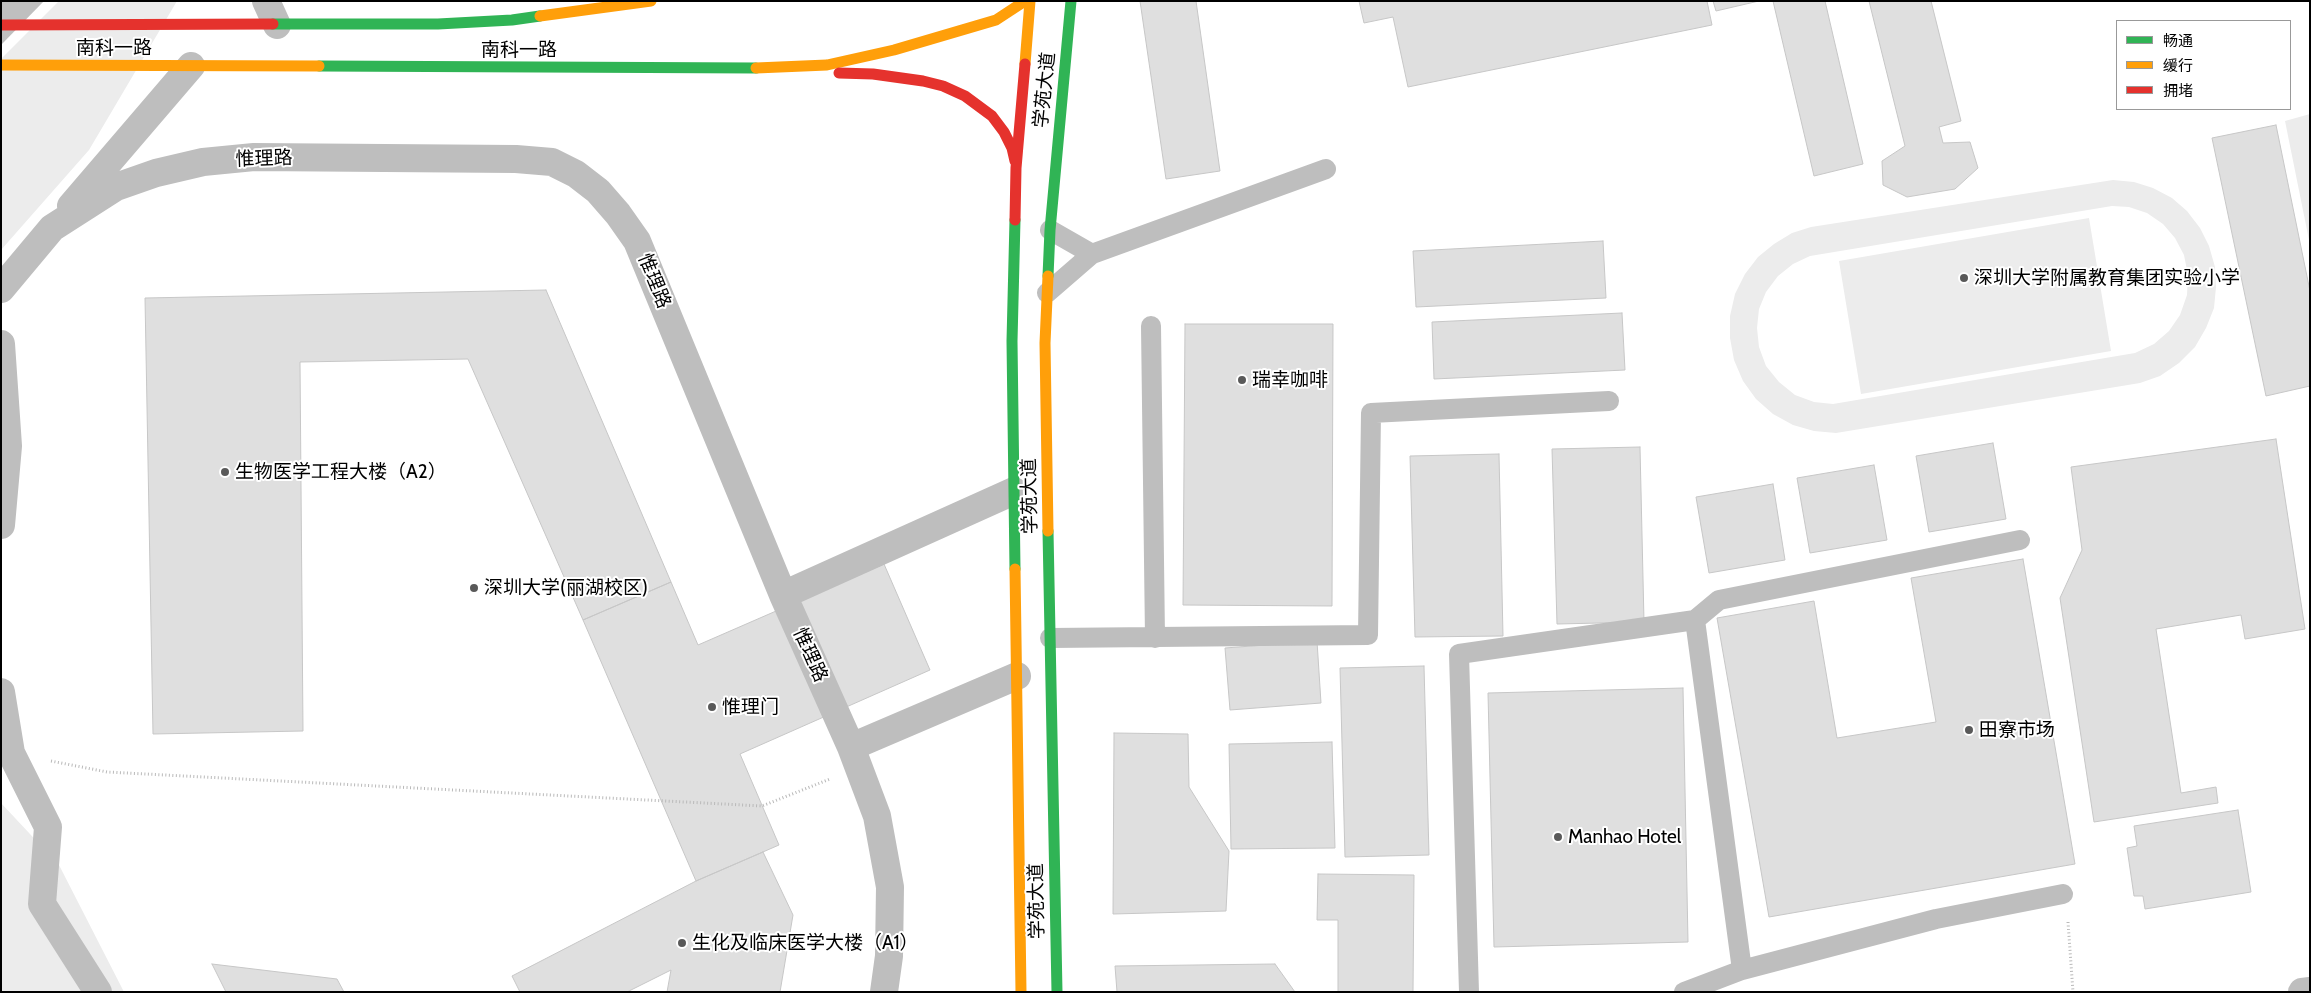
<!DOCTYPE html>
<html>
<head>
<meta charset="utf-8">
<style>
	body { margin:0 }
	#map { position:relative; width:2311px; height:993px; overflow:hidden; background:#fff; font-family:Cabin,"Noto Sans SC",sans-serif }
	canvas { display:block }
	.frame { position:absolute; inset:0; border:2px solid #000; pointer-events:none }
	.legend { position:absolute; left:2116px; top:20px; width:175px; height:90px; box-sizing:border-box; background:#fff; border:1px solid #999; margin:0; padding:6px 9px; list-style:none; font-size:15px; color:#000 }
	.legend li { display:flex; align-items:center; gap:10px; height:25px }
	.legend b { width:25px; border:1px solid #999 }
</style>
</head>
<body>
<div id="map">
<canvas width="2311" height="993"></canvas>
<div class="frame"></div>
<ul class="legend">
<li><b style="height:6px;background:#30b455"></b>畅通</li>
<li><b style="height:6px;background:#ff9f0a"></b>缓行</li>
<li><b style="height:6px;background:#e5322d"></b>拥堵</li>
</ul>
</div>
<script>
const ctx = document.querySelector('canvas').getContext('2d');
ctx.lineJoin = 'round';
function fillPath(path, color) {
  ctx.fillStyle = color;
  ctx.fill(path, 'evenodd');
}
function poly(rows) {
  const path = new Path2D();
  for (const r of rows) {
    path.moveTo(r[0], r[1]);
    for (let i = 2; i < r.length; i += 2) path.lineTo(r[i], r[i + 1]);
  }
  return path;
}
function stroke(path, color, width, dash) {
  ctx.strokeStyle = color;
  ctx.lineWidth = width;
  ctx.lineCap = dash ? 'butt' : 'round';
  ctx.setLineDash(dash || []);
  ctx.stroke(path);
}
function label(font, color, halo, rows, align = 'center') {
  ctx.font = font + ' Cabin,"Noto Sans SC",sans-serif';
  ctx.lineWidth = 4;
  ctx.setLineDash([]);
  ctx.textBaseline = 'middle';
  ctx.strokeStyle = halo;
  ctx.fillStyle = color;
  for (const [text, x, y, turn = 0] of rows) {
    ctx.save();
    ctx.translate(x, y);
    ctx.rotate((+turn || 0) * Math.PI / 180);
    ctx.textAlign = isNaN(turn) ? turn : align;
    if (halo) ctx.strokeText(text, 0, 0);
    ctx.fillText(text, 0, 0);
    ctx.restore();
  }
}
fillPath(poly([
	[59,1,177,1,89,150,1,250,1,59],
	[2310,114,2310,245,2285,121],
	[2113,180,2134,182,2153,188,2172,198,2187,211,2200,228,2209,246,2215,267,2216,287,2214,308,2206,328,2195,347,2179,363,2160,376,2140,383,1836,433,1814,431,1793,425,1773,414,1756,399,1743,381,1734,360,1730,338,1730,316,1735,294,1745,274,1758,257,1774,244,1792,233,1811,227],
	[2112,206,2129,207,2147,213,2163,224,2175,238,2184,255,2188,275,2187,295,2180,315,2169,331,2154,344,2135,353,1833,404,1814,402,1795,395,1779,382,1766,366,1759,347,1757,328,1759,309,1766,292,1778,276,1793,264,1810,256],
	[2089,218,2111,351,1861,394,1839,261],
	[1,803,59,865,124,992,1,992]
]), '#ececec');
fillPath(poly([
	[1,1,44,1,1,45]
]), '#bfbfbf');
const building = poly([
	[1140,1,1196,1,1220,171,1166,179,1140,1],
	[1359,1,1707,1,1712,25,1408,87,1393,17,1364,23,1359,1],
	[1713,1,1759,1,1716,11,1713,1],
	[1773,1,1825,1,1863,164,1814,176,1773,1],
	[1869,1,1931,1,1961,121,1939,127,1943,143,1970,142,1978,168,1955,189,1907,197,1883,185,1882,161,1905,146,1869,1],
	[2276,125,2310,291,2310,386,2266,396,2212,138,2276,125],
	[1603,241,1606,298,1416,307,1413,251,1603,241],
	[546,290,671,582,583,620,468,359,300,362,303,731,153,734,145,298,546,290],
	[1622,313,1625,370,1434,379,1432,322,1622,313],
	[1185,324,1333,324,1332,606,1183,605,1185,324],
	[2276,439,2305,629,2245,639,2241,615,2156,629,2181,793,2216,787,2218,803,2094,822,2060,598,2082,550,2071,467,2276,439],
	[1993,443,2006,519,1929,532,1916,456,1993,443],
	[1640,447,1644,622,1557,624,1552,449,1640,447],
	[1499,454,1503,636,1415,637,1410,456,1499,454],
	[1874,465,1887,540,1810,553,1797,478,1874,465],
	[1773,484,1785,560,1709,573,1696,497,1773,484],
	[2023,559,2075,864,1769,917,1717,618,1814,601,1837,738,1936,722,1911,578,2023,559],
	[884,564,930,670,740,754,779,845,696,881,583,620,671,582,698,645,884,564],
	[1317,641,1321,703,1230,710,1225,648,1317,641],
	[1424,666,1429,855,1345,857,1340,668,1424,666],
	[1683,688,1688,942,1494,947,1488,693,1683,688],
	[1114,733,1188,734,1189,787,1229,851,1226,911,1113,914,1114,733],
	[1332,742,1335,848,1231,849,1229,744,1332,742],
	[2238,810,2251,892,2145,909,2143,896,2134,896,2127,848,2137,846,2134,826,2238,810],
	[763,852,793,915,780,992,667,992,671,970,627,992,520,992,512,976,696,881,763,852],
	[1318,874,1414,875,1413,992,1338,992,1338,920,1317,920,1318,874],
	[212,964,337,979,344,992,226,992,212,964],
	[1275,964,1295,992,1117,992,1115,966,1275,964]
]);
fillPath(building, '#dfdfdf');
stroke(building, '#c7c7c7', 1);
stroke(poly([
	[51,761,107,772,762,806,830,779],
	[2068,922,2073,992]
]), '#b9b9b9', 3, [1, 2.5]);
stroke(poly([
	[1050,230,1092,254],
	[1047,293,1092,254,1326,169],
	[1151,326,1155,638],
	[1695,620,1742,970],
	[1050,638,1368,635,1371,413,1609,401],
	[1469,992,1459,654,1695,620,1719,600,2020,540],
	[1684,992,1742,970,1936,919,2063,894]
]), '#bebebe', 20);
stroke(poly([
	[266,1,277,25],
	[71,206,191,66],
	[1,289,52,228,116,187,156,173,203,162,254,157,516,159,552,162,576,174,598,191,618,214,637,241,783,595,851,747,877,816,890,887,889,956,884,992],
	[1,344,8,446,1,525],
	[783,595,1014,491],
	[1,692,11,753,48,827,42,904,98,992],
	[851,747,1017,676],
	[2302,992,2310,991]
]), '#bebebe', 28);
stroke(poly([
	[273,24,438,24,512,20,540,16],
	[319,66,756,68],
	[1015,220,1012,341,1015,569],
	[1048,276,1050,230,1071,1],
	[1048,531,1057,992]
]), '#30b455', 11);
stroke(poly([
	[540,16,651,1],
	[1025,64,1030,1],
	[1,65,319,66],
	[756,68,827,65,894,50,996,20,1025,1],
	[1048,276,1045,343,1048,531],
	[1015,569,1021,992]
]), '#ff9f0a', 11);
stroke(poly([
	[1,25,273,24],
	[839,73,873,74,923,81,943,86,965,96,992,116,1004,132,1012,148,1015,161],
	[1015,220,1016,168,1025,64]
]), '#e5322d', 11);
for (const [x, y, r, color] of [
	[1964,278,5,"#595959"],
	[1242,380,5,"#595959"],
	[225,472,5,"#595959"],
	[474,588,5,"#595959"],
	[712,707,5,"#595959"],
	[1969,730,5,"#595959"],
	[1558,837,5,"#595959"],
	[682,943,5,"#595959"]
]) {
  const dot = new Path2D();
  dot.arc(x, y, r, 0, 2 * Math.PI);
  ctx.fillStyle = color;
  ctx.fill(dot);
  stroke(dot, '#fff', 2);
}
label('19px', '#000', '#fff', [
	["南科一路",114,48],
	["南科一路",519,50],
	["学苑大道",1045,90,-84],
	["惟理路",264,159,-2],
	["惟理路",654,281,68],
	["学苑大道",1030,496,-91],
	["惟理路",810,655,66],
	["学苑大道",1037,901,-91]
]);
label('19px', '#000', '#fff', [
	["深圳大学附属教育集团实验小学",1974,278],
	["瑞幸咖啡",1252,380],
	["生物医学工程大楼（A2）",235,472],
	["深圳大学(丽湖校区)",484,588],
	["惟理门",722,707],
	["田寮市场",1979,730],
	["Manhao Hotel",1568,837],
	["生化及临床医学大楼（A1）",692,943]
], 'left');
</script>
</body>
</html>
